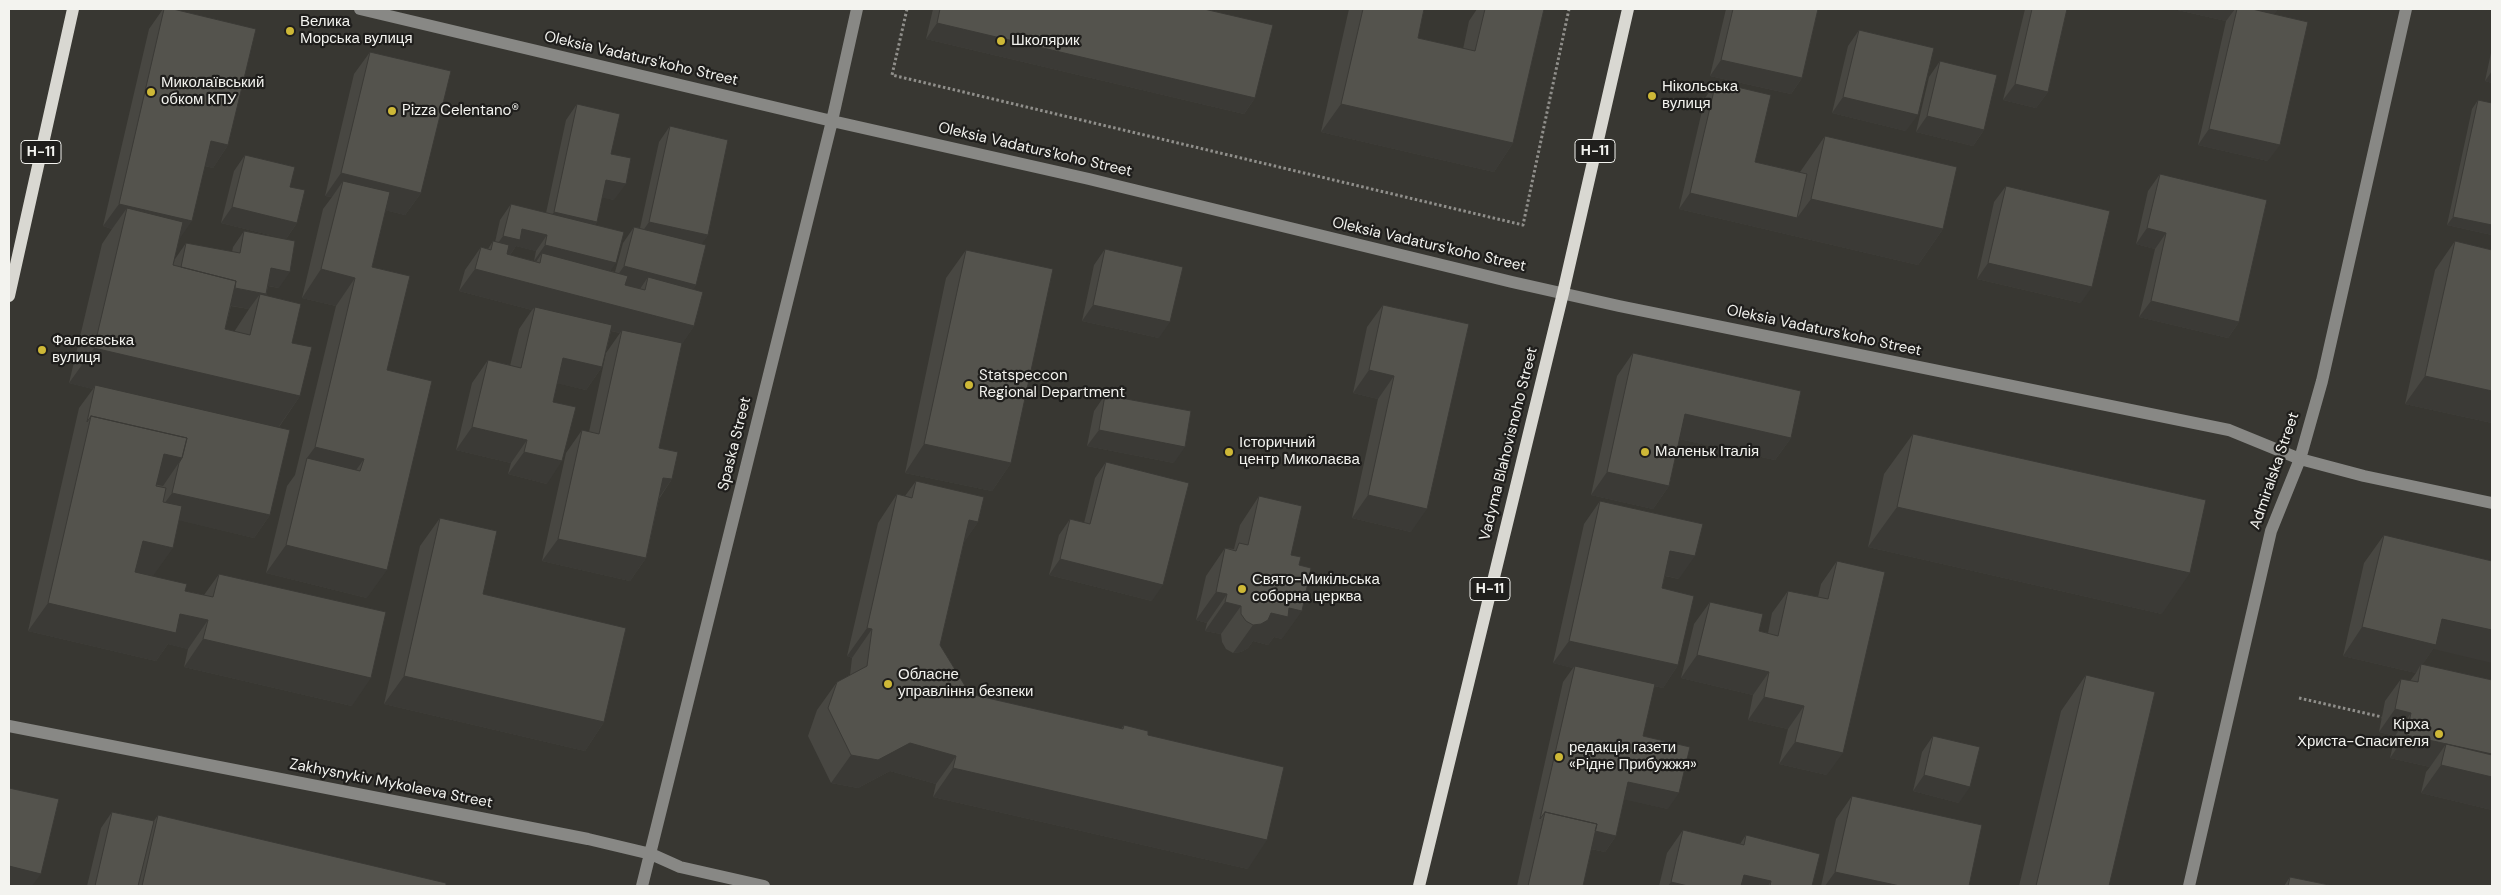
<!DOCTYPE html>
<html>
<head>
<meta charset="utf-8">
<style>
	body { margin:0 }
	#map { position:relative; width:2501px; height:895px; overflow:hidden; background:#383732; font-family:"DM Sans",sans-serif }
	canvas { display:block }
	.frame { position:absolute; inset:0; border:10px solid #f3f3ef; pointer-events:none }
</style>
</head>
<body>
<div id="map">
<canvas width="2501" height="895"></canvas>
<div class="frame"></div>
</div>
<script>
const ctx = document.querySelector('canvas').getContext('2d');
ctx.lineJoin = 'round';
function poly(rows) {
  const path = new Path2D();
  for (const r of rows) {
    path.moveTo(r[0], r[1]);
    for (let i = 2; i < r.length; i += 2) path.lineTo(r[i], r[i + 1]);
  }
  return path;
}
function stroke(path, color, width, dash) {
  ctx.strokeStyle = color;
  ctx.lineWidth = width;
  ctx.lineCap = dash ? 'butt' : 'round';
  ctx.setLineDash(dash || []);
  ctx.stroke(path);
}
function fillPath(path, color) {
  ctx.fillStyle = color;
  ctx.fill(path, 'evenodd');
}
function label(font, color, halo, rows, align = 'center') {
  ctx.font = font + ' "DM Sans",sans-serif';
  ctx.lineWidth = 4.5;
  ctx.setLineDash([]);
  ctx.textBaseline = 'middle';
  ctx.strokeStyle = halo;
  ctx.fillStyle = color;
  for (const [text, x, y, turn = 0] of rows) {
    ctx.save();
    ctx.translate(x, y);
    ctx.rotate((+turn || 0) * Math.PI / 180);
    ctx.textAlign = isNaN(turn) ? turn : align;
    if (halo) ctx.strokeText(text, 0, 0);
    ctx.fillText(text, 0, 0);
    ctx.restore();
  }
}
stroke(poly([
	[907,9,892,75,1523,225,1569,9],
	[2299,698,2382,717]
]), '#908f8b', 3, [2.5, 2.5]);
stroke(poly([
	[360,9,832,121,1089,179,1512,282,1619,306,2229,430,2300,459,2364,476,2492,503],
	[9,726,588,839,651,854,680,867,764,886],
	[642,886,832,121,857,9],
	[2189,886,2271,531,2300,459,2322,381,2406,9]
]), '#888885', 12);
stroke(poly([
	[9,296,73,9],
	[1419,886,1563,293,1628,9]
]), '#d9d8d2', 12);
fillPath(poly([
	[163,9,173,9,228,145,213,168,205,166,178,240,173,265,175,259,186,243,232,252,233,247,244,231,279,288,268,286,266,296,292,343,300,396,279,427,270,515,254,538,179,520,153,576,135,572,185,591,204,595,219,574,352,706,184,667,188,649,168,644,156,661,28,631,79,408,93,389,69,383,102,244,112,229,103,226,149,29],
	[231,306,249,309,234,332,225,329],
	[933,9,1204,9,1255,98,1244,114,926,39],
	[1349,9,1424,9,1418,38,1463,49,1469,21,1477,9,1544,9,1513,143,1494,172,1321,132],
	[1726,9,1818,9,1802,78,1791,94,1710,76],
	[2025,9,2067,9,2048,92,2036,108,2003,100],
	[2173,9,2278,9,2274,14,2268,161,2198,145,2226,21],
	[1859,30,1906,131,1832,113,1848,46],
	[2492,48,2492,83,2485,81],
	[370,52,421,193,405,215,385,210,372,267,387,370,367,598,266,573,287,486,295,475,336,306,302,298,323,209,332,197,325,196,354,74],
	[1940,61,1984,130,1973,146,1916,132,1929,77],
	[1716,82,1755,162,1800,172,1825,136,1943,229,1918,265,1679,209,1705,98],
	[2478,100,2492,235,2447,225,2472,109],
	[577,104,611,154,614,200,602,197,597,222,595,225,611,271,615,272,623,243,634,227,640,228,659,142,670,126,708,235,701,244,696,285,693,289,694,326,681,345,659,448,672,479,659,499,646,558,630,581,542,561,566,453,582,430,589,432,606,353,620,333,611,331,602,367,586,390,557,383,553,402,547,484,508,474,511,463,456,450,472,383,488,360,510,366,519,329,532,310,459,291,465,270,481,247,488,249,493,241,495,242,500,220,511,204,546,213,566,120],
	[516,246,536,251,534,261,510,255],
	[245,155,290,187,297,223,286,239,221,223,234,171],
	[2160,174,2239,322,2228,338,2139,317,2155,249,2136,244,2148,191],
	[2006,186,2081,303,1977,279,1994,202],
	[2455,241,2492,250,2492,423,2405,404,2435,270],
	[1105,249,1159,338,1082,321,1094,265],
	[966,250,1011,463,992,491,905,473,946,278],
	[1383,305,1469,324,1411,532,1352,518,1378,399,1353,393,1367,327],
	[1633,353,1791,438,1775,460,1679,439,1669,486,1653,509,1591,495,1617,376],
	[1105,395,1174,463,1087,446,1094,411],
	[1913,434,2162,614,1868,547,1884,474],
	[1106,462,1152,601,1049,575,1059,535,1070,519,1084,523,1095,478],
	[916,481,978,522,964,542,940,645,970,694,1121,729,1124,725,1148,735,1248,869,933,797,936,784,890,771,858,788,831,783,808,736,817,710,837,682,850,675,852,658,847,656,878,523,897,494,905,496],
	[1259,496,1291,555,1282,639,1274,637,1268,645,1253,641,1248,648,1241,652,1233,653,1226,649,1222,642,1221,634,1205,631,1207,623,1196,620,1206,576,1225,548,1234,549,1240,525],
	[1600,501,1679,579,1665,576,1662,588,1678,665,1663,688,1654,686,1643,736,1668,809,1624,799,1616,836,1605,852,1591,849,1583,886,1517,886,1563,682,1573,668,1553,663,1584,524],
	[440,518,483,594,604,722,585,751,384,704,420,546],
	[2384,535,2433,649,2422,665,2492,680,2492,810,2421,793,2426,772,2430,767,2390,758,2395,736,2379,732,2385,701,2401,679,2410,681,2416,673,2343,656,2364,563],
	[1837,561,1827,775,1779,764,1788,729,1748,720,1753,695,1681,678,1694,624,1710,602,1759,631,1768,633,1772,613,1788,591,1818,597,1821,584],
	[2086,675,2109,886,2019,886,2061,711],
	[1933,736,1959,803,1913,791,1922,752],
	[1852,796,1969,886,1821,886,1836,819],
	[112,812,154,821,158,815,446,886,87,886,101,828],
	[1683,830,1740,844,1746,835,1812,886,1659,886,1667,853],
	[2290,877,2334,886,2284,886]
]), '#484742');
fillPath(poly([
	[2173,9,2235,9,2226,21],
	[2237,9,2278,9,2263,30],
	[937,23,1255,98,1244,114,926,39],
	[1721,60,1802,78,1791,94,1710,76],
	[2492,71,2492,83,2485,81],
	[2015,84,2048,92,2036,108,2003,100],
	[1843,97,1918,115,1906,131,1832,113],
	[1341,104,1513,143,1494,172,1321,132],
	[1927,116,1984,130,1973,146,1916,132],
	[2209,129,2280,145,2268,161,2198,145],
	[211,141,228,145,213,168,195,163],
	[341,173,421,193,405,215,339,199,343,181,332,197,325,196],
	[606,180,626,184,614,200,594,196],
	[1690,193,1797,218,1811,199,1943,229,1918,265,1679,209],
	[119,204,192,221,176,244,127,208,112,229,103,226],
	[232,207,297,223,286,239,221,223],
	[554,212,597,222,585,238,543,228],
	[2453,217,2492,225,2492,235,2447,225],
	[649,222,708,235,697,251,638,238],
	[2147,228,2166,233,2155,249,2136,244],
	[522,229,547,235,536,251,516,246,509,256,492,252,503,236],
	[545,245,616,263,605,279,542,253,536,262,534,261],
	[1988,263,2092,287,2081,303,1977,279],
	[624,266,696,285,684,301,648,277,640,289,613,282],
	[271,268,290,272,279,288,260,284],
	[321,269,355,278,336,306,302,298],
	[475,269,694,326,679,349,622,330,620,333,534,311,535,307,532,310,459,291],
	[179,278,266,294,256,309,260,294,249,309,168,294],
	[2151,301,2239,322,2228,338,2139,317],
	[1093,305,1170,322,1159,338,1082,321],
	[94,348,300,396,275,432,95,385,93,389,69,383],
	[563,358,602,367,586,390,547,381],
	[1369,370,1394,376,1378,399,1353,393],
	[2425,376,2492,391,2492,423,2405,404],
	[1685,414,1791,438,1775,460,1669,437],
	[89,422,182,458,163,486,144,482],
	[472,427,527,440,511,463,456,450],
	[1099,430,1185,447,1174,463,1087,446],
	[924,444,1011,463,992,491,905,473],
	[315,447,364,459,344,487,307,458],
	[524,452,562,461,547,484,508,474],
	[1607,472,1669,486,1653,509,1591,495],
	[663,478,672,479,656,502],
	[172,493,270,515,254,538,156,515],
	[1368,495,1427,509,1411,532,1352,518],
	[1897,507,2190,573,2162,614,1868,547],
	[969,520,978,522,959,550],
	[558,539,646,558,630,581,542,561],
	[143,541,173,548,153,576,123,569],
	[286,545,387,570,367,598,266,573],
	[1670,551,1695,556,1679,579,1654,573],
	[1060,559,1163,585,1152,601,1049,575],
	[1216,592,1227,594,1207,623,1196,620],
	[1225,602,1241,606,1221,634,1205,631],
	[48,603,180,614,208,620,188,649,168,644,156,661,28,631],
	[1289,608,1302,611,1282,639,1274,637,1268,645,1253,641,1248,648,1241,652,1233,653,1253,625,1271,613],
	[2442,619,2492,630,2492,663,2433,649,2421,667,2421,664,2416,673,2343,656,2362,627],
	[867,628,872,629,852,658,847,656],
	[203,639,371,678,352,706,184,667],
	[1569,641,1678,665,1663,688,1574,668,1575,666,1573,668,1553,663],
	[1697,655,1769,672,1753,695,1681,678],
	[404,676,604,722,585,751,384,704],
	[1764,697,1804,706,1788,729,1748,720],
	[2395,709,2411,713,2395,736,2379,732],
	[2406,735,2492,754,2492,810,2421,793,2441,765,2446,744,2430,767,2390,758],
	[1795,742,1843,753,1827,775,1779,764],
	[910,743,956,756,936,784,890,771,858,788,831,783,851,755],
	[953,768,1267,840,1248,869,933,797],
	[1924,775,1970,787,1959,803,1913,791],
	[1628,782,1679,793,1668,809,1617,798],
	[1543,819,1616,836,1605,852,1539,837],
	[9,866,41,874,32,886,16,886,9,884],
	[1835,872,1900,886,1825,886],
	[1744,875,1771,881,1768,886,1736,886],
	[1671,882,1688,886,1668,886]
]), '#3b3a36');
const building = poly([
	[164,9,173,9,256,29,228,145,211,141,192,221,119,204,164,9],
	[940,9,1204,9,1273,25,1255,98,937,23,940,9],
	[1363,9,1424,9,1418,38,1475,51,1485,9,1544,9,1513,143,1341,104,1363,9],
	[1733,9,1818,9,1802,78,1721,60,1733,9],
	[2032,9,2067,9,2048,92,2015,84,2032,9],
	[2237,9,2252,9,2308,22,2280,145,2209,129,2237,9],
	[1859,30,1934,48,1918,115,1843,97,1859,30],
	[370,52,451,71,421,193,341,173,370,52],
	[1940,61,1997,75,1984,130,1927,116,1940,61],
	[1716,82,1771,95,1755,162,1807,174,1797,218,1690,193,1716,82],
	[2478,100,2492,103,2492,225,2453,217,2478,100],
	[577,104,620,114,611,154,631,158,626,184,606,180,597,222,554,212,577,104],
	[670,126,728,140,708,235,649,222,670,126],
	[1825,136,1957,167,1943,229,1811,199,1825,136],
	[245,155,295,167,290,187,305,190,297,223,232,207,245,155],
	[2160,174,2267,200,2239,322,2151,301,2166,233,2147,228,2160,174],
	[343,181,390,192,372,267,410,276,387,370,432,381,387,570,286,545,307,458,360,471,364,459,315,447,355,278,321,269,343,181],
	[2006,186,2110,211,2092,287,1988,263,2006,186],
	[511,204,624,232,616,263,545,245,547,235,522,229,520,240,503,236,511,204],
	[127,208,183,222,173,265,236,281,225,329,250,335,260,294,301,304,292,343,312,347,300,396,94,348,127,208],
	[634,227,706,245,696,285,624,266,634,227],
	[244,231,295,241,290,272,271,268,266,294,235,288,236,281,181,267,186,243,240,253,244,231],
	[493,241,509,245,507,254,540,263,542,253,628,276,625,285,645,290,648,277,703,292,694,326,475,269,481,247,491,250,493,241],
	[2455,241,2492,250,2492,391,2425,376,2455,241],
	[1105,249,1183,267,1170,322,1093,305,1105,249],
	[966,250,1053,269,1011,463,924,444,966,250],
	[1383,305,1469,324,1427,509,1368,495,1394,376,1369,370,1383,305],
	[535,307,612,325,602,367,563,358,553,402,576,407,562,461,524,452,527,440,472,427,488,360,521,368,535,307],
	[622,330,682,343,659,448,678,452,672,479,663,478,646,558,558,539,582,430,599,434,622,330],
	[1633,353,1801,391,1791,438,1685,414,1669,486,1607,472,1633,353],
	[95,385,290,430,270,515,172,493,179,463,182,458,187,438,91,416,87,422,95,385],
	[1105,395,1191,411,1185,447,1099,430,1105,395],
	[91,416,187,438,182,458,164,454,156,486,166,488,163,502,182,506,173,548,143,541,135,572,187,584,185,591,213,597,219,574,386,612,371,678,203,639,208,620,180,614,176,633,48,603,91,416],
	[1913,434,2206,500,2190,573,1897,507,1913,434],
	[1106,462,1189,483,1163,585,1060,559,1070,519,1090,524,1106,462],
	[916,481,984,497,978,522,969,520,940,645,970,694,1123,729,1124,725,1148,731,1148,735,1284,767,1267,840,953,768,956,756,910,743,878,760,851,755,828,708,837,682,867,666,872,629,867,628,897,494,912,498,916,481],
	[1259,496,1302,506,1291,555,1301,557,1299,565,1311,568,1302,611,1289,608,1288,617,1271,613,1268,620,1261,624,1253,625,1246,621,1241,614,1241,606,1225,602,1227,594,1216,592,1225,548,1236,551,1239,543,1248,545,1259,496],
	[1600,501,1703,524,1695,556,1670,551,1662,588,1694,596,1678,665,1569,641,1600,501],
	[440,518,497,531,483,594,626,628,604,722,404,676,440,518],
	[2384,535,2492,561,2492,630,2442,619,2436,645,2362,627,2384,535],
	[1837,561,1885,572,1843,753,1795,742,1804,706,1764,697,1769,672,1697,655,1710,602,1763,614,1759,631,1778,636,1788,591,1828,599,1837,561],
	[2421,664,2492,680,2492,754,2406,735,2411,713,2395,709,2401,679,2418,682,2421,664],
	[1575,666,1655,684,1643,736,1690,747,1679,793,1628,782,1616,836,1595,831,1597,824,1545,812,1540,819,1575,666],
	[2086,675,2155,692,2109,886,2036,886,2086,675],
	[1933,736,1980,747,1970,787,1924,775,1933,736],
	[2446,744,2492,755,2492,777,2441,765,2446,744],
	[9,788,59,799,41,874,9,866,9,788],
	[1852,796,1982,825,1969,886,1900,886,1835,872,1852,796],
	[112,812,154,821,138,886,95,886,112,812],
	[1545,812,1597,824,1583,886,1528,886,1545,812],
	[158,815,446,883,446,886,142,886,158,815],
	[1683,830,1744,845,1746,835,1820,854,1812,886,1770,886,1771,881,1744,875,1741,886,1688,886,1671,882,1683,830],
	[2290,877,2334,886,2288,886,2290,877]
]);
fillPath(building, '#54534d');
stroke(building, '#3b3a36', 1);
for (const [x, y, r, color] of [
	[290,31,5,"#ceb837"],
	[1001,41,5,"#ceb837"],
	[151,92,5,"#ceb837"],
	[1652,96,5,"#ceb837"],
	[392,111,5,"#ceb837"],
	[42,350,5,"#ceb837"],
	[969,385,5,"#ceb837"],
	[1229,452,5,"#ceb837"],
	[1645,452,5,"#ceb837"],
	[1242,589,5,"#ceb837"],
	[888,684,5,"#ceb837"],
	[2439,734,5,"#ceb837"],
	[1559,757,5,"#ceb837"]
]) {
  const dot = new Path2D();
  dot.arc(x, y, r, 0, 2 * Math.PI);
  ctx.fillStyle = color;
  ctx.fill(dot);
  stroke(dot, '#1f1e1c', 2);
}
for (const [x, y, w] of [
	[1595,151,40],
	[41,152,40],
	[1490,589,40]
]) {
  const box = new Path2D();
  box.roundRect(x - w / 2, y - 11.5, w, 23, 4);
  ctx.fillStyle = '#1f1e1c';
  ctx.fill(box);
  stroke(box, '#f3f3ef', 1);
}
label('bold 14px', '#f3f3ef', null, [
	["Н-11",1595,151],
	["Н-11",41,152],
	["Н-11",1490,589]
]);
label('15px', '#f3f3ef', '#1f1e1c', [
	["Велика",300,22],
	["Морська вулиця",300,39],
	["Школярик",1011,41],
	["Миколаївський",161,83],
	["обком КПУ",161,100],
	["Нікольська",1662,87],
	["вулиця",1662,104],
	["Pizza Celentano®",402,111],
	["Фалєєвська",52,341],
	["вулиця",52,358],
	["Statspeccon",979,376],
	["Regional Department",979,393],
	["Історичний",1239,443],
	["центр Миколаєва",1239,460],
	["Маленьк Італія",1655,452],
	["Свято-Микільська",1252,580],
	["соборна церква",1252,597],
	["Обласне",898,675],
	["управління безпеки",898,692],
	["Кірха",2429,725,"right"],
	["Христа-Спасителя",2429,742,"right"],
	["редакція газети",1569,748],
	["«Рідне Прибужжя»",1569,765]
], 'left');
label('15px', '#f3f3ef', '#1f1e1c', [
	["Oleksia Vadaturs'koho Street",641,59,13],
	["Oleksia Vadaturs'koho Street",1035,150,13],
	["Oleksia Vadaturs'koho Street",1429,245,13],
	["Oleksia Vadaturs'koho Street",1824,331,12],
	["Spaska Street",735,444,-76],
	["Vadyma Blahovisnoho Street",1509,444,-76],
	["Admiralska Street",2275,471,-71],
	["Zakhysnykiv Mykolaeva Street",391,784,11]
]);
</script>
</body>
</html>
